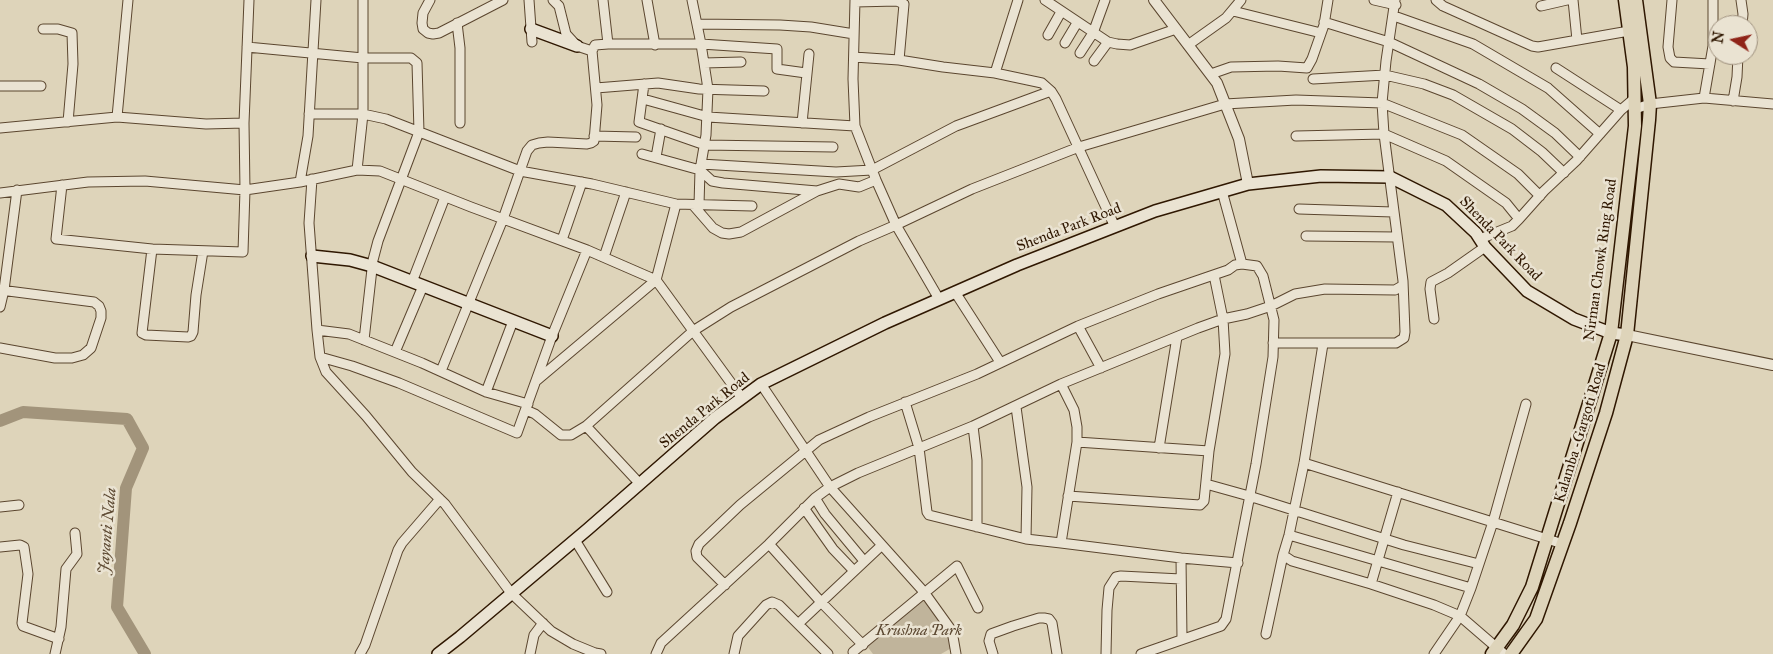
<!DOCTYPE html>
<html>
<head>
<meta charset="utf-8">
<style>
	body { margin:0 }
	#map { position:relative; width:1773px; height:654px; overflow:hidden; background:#ded4ba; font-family:"IM FELL Great Primer",serif }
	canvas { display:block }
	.north { position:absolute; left:1708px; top:15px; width:50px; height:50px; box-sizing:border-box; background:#eae3d2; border:1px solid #9f917e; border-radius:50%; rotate:280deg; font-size:14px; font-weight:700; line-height:20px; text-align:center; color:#2f1701 }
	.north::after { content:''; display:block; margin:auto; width:18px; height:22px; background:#8f2418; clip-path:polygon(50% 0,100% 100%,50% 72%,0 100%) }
</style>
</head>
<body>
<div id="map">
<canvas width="1773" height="654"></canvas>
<div class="north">N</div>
</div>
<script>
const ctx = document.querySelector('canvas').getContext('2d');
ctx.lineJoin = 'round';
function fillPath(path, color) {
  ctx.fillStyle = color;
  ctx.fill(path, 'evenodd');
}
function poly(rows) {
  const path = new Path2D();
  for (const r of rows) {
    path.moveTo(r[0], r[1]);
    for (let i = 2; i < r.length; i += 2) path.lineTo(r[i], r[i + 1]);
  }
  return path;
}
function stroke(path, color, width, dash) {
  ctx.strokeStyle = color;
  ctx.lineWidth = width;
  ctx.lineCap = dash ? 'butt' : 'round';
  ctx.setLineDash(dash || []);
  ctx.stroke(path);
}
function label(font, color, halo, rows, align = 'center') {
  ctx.font = font + ' "IM FELL Great Primer",serif';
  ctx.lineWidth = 5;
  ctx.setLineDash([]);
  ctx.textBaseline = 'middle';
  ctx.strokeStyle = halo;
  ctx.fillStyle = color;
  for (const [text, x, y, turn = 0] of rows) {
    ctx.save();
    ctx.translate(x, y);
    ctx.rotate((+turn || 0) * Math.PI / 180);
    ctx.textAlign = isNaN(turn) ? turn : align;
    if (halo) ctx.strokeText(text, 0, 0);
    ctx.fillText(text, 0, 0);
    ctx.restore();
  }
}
fillPath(poly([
	[921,595,952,631,955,646,941,654,873,654,867,646]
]), '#c0b49b');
stroke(poly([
	[0,421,23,412,127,419,143,448,126,488,117,607,145,654]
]), '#a2947b', 12);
const minor = poly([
	[316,0,308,136,300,182,357,170,380,171,471,207,587,250,656,280,742,398],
	[430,0,423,13,422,23,423,29,428,33,433,34,439,33,503,0],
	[529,0,532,42],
	[553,0,559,6,566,34,577,46,592,51],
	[647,0,655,45],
	[692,0,701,44,708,89,706,135,700,170,699,205],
	[855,0,853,79,855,126,876,180,896,225,939,299],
	[1045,0,1108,42,1117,44,1130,45,1176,29],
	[1374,0,1396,5],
	[1436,0,1443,6,1532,46,1538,47,1629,31],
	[1573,0,1577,40],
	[1672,0,1668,47,1670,58,1674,62,1710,64],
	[1741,0,1743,14,1742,25],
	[855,2,897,1,904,4,899,60],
	[1541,6,1567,0],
	[1233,11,1321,33],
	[1394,16,1473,44,1548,88,1600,134],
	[1324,22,1389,42,1479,84,1522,109,1555,133,1580,157],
	[457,23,460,48,460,123],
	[697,24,780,25,811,27,854,34],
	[43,29,58,29,72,33,73,64,68,122],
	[1048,35,1061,12],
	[1065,43,1077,23],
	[608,44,701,44,777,49,777,69,806,73],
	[1188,45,1226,18,1241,0],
	[247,47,363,58,411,58,417,63,419,132,378,241,373,260,364,340],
	[1080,53,1093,33,1105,0],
	[854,57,899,60,943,67,995,73,1042,83,1051,91,1056,99,1115,227],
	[1094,61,1108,42],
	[704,63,741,62],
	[1556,68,1621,110],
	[995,73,1018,0],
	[1211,74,1231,67,1278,66,1307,68,1312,59,1324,25,1328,0],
	[1313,79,1385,75,1424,84,1453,95,1512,129,1542,152,1564,173],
	[644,84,639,122,705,145,833,147],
	[0,86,41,86],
	[596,88,658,83,699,89,764,91],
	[1704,98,1713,46,1713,0],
	[643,99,708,117,855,126],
	[1733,101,1737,77,1738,55],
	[1635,109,1650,104,1704,98,1773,104],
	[309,114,363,114,386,119,520,171,592,184,676,204,752,206],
	[117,117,128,0],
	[244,123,249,0],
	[802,123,809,54],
	[0,128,117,117,206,124,244,123,245,190,243,252,152,249,56,239,62,185],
	[594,136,636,137],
	[1296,136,1384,134,1446,161,1506,203,1519,219],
	[642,154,700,170,712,181,723,183,817,191,839,184,859,187,876,180],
	[656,157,661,129],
	[701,164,836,172,872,170,956,126,1051,91],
	[357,170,363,114,363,0],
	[312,179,309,223,317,330,320,357,326,372,366,416,412,472,445,504,511,593,551,631,573,644,595,653,601,654],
	[1222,191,1242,264],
	[0,193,88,182,145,181,245,190,300,182],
	[693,205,713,228,722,233,729,234,741,232,817,191],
	[1299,209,1393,212],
	[1306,236,1396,237],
	[1480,239,1512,226,1519,219,1544,191,1576,161,1621,110,1635,98],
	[562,240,582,182],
	[152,249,142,333,146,335,188,337,191,336,193,332,196,295,203,251],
	[604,257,626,192],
	[412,282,445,197],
	[0,290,94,302,99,306,101,311,101,318,91,348,83,355,72,358,55,358,0,348],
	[955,292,1000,362],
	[0,307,4,290,17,190],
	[1434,319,1430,289,1431,282,1448,273,1485,247],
	[1078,326,1101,368],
	[317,330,349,334,422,363,486,392,528,404],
	[1273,343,1396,343,1404,338,1405,332,1403,281,1384,134,1382,103,1386,61,1395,0],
	[1323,344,1304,463,1289,535,1283,555,1292,561,1371,584,1434,605,1460,616,1504,654],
	[395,352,423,286],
	[320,357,352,366,399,383,517,433,552,336,587,250],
	[441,371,503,219,527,151,532,145,539,143,548,142,587,144,591,143,594,141,597,105,592,51,595,45,608,44,603,0],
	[536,381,656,280,676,204],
	[761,384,830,487,924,592,952,631,956,654],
	[486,392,513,321],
	[905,402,919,448,927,512,929,515,1026,539,1061,543,1077,442,1077,427,1074,410,1061,384],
	[1016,407,1027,487,1026,539],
	[526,410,535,414,561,435,571,435,586,426,693,331,731,307,859,241,896,225,972,189,1079,147,1225,104,1296,100,1382,103,1462,135,1518,174,1540,196],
	[586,426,640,484],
	[973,426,977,460,977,527],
	[1077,442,1209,451,1225,354,1223,319,1214,275],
	[1159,448,1177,337],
	[1304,463,1563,544],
	[1206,484,1249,496,1404,545,1479,564],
	[1068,496,1200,505,1204,501,1209,451],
	[815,498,825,514,864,561],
	[0,507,19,505],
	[804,508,833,549,854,571],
	[1289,535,1471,588],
	[575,540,607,592],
	[1061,543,1181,558,1238,563],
	[769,544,821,602,863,645],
	[0,547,20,545,24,547,28,574,22,623,23,626,59,639],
	[1181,558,1182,639],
	[1371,584,1398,492],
	[725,585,697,557,696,551,699,544,740,505,819,440,869,417,977,374,1078,326,1158,294,1228,270,1235,265,1242,264,1257,266,1263,276,1274,320,1273,357,1256,464,1226,619,1221,626,1141,654],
	[798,624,882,545],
	[1266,634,1283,555],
	[853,652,957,566,978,608],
	[55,654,61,627,66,569,77,554,75,533],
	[360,654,365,645,398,550,402,543,440,499],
	[530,654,534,635,543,623],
	[656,654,661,643,769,544,815,498,830,487,858,473,973,426,1061,384,1198,328,1223,319,1247,314,1271,306,1295,294,1325,289,1395,290,1402,286],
	[734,654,738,636,766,605,772,602,779,605,828,654],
	[993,654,989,641,991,634,1013,626,1039,618,1044,618,1049,619,1052,623,1057,654],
	[1106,654,1107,610,1109,588,1116,577,1121,576,1181,579],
	[1434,654,1460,616,1471,588,1493,522,1526,404]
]);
const tertiary = poly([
	[1154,0,1217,83,1239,139,1248,184],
	[1627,335,1773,365]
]);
const secondary = poly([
	[531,29,577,46],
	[312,256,350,260,372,266,552,336],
	[438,654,460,637,588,529,715,418,761,384,885,323,1017,265,1155,211,1248,184,1321,176,1390,177,1446,205,1476,233,1485,247,1527,291,1574,319,1611,333,1627,335]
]);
const primary = poly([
	[1492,654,1513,625,1532,587,1611,333,1635,126,1634,67,1625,0],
	[1511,654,1536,619,1570,523,1606,413,1627,335,1649,120,1650,104,1636,0]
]);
stroke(minor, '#5b462f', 11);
stroke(tertiary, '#5b462f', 12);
stroke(secondary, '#2f1701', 14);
stroke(primary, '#2f1701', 15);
stroke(minor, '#eae3d2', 9);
stroke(tertiary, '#eae3d2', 10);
stroke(secondary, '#eae3d2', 11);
stroke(primary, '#ded4ba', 12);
label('15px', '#2f1701', '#eae3d2', [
	["Shenda Park Road",1069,228,-21],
	["Shenda Park Road",1500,239,46],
	["Nirman Chowk Ring Road",1601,260,-82],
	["Shenda Park Road",705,411,-39],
	["Kalamba -Gargoti Road",1581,433,-73]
]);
label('italic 15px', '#5a462f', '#eae3d2', [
	["Krushna Park",919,631]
]);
label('italic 16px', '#5d4932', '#eae3d2', [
	["Jayanti Nala",108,531,-85]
]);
</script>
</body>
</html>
